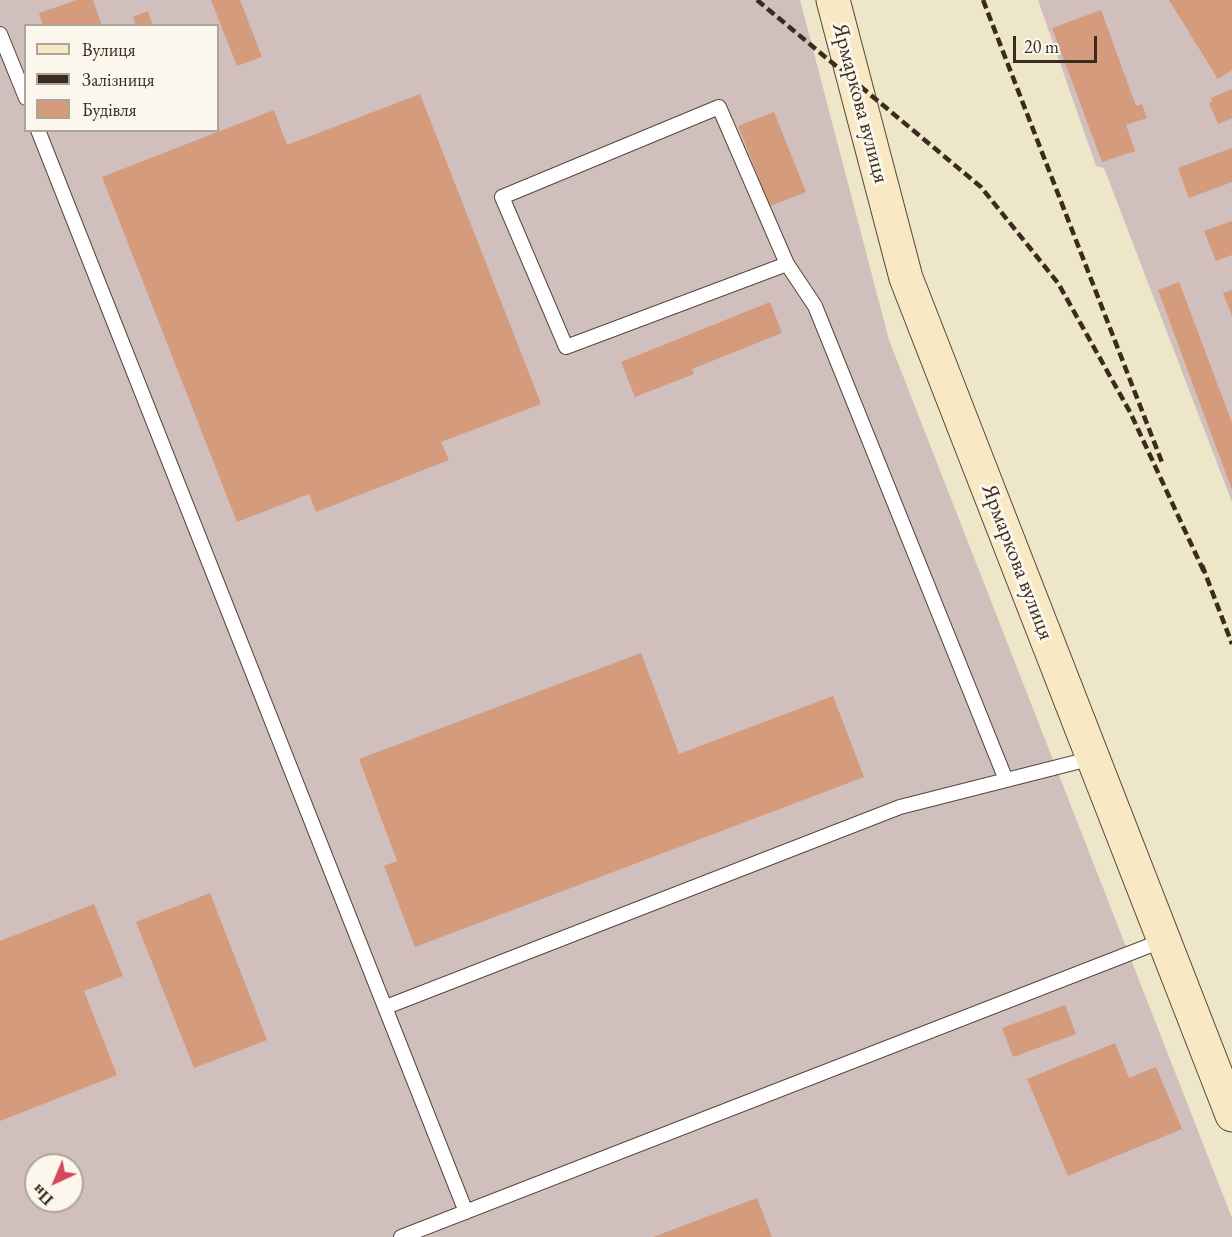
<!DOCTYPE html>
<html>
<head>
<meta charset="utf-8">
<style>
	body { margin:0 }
	#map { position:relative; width:1232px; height:1237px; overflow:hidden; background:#ede6c8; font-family:"EB Garamond",serif }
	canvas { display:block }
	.legend { position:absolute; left:24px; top:24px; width:195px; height:108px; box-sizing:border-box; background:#fbf7ec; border:2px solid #aea59a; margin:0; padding:8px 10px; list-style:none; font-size:18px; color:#3b2a1e }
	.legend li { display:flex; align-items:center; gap:12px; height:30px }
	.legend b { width:30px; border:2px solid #aea59a }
	.north { position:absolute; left:24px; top:1153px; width:60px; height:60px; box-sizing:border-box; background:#fbf7ec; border:2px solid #aea59a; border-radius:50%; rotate:224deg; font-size:16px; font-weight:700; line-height:24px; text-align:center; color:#3b2a1e }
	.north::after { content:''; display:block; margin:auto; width:21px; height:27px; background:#d1495b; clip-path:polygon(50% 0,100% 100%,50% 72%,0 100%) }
	.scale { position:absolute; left:1013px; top:36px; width:84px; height:27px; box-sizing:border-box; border:3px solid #3b2a1e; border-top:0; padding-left:8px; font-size:18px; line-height:21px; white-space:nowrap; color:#3b2a1e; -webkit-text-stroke:4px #fbf7ec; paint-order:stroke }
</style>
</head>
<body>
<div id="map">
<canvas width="1232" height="1237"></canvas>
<ul class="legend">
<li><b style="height:8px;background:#f8e8c3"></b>Вулиця</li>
<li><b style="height:8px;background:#3b2a1e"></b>Залізниця</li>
<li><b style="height:16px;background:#d49b7c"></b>Будівля</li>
</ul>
<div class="north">Пн</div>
<div class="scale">20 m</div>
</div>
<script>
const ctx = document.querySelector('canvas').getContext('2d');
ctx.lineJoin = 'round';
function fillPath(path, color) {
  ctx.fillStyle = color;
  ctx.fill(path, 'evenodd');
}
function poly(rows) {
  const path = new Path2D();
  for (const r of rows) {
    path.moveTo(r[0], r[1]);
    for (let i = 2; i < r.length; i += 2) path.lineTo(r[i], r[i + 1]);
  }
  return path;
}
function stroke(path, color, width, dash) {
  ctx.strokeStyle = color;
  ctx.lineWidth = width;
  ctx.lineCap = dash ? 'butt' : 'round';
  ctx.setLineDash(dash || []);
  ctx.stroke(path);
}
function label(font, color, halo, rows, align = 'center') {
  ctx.font = font + ' "EB Garamond",serif';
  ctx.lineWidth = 6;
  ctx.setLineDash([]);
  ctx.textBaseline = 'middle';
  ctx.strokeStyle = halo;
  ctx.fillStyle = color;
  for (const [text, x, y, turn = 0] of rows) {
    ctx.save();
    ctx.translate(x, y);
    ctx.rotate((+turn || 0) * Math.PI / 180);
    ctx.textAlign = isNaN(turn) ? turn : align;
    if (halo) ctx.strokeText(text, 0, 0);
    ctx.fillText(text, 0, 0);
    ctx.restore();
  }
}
fillPath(poly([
	[0,0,800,0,889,340,1232,1218,1232,1237,0,1237],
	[26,26,218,26,218,130,26,130],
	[36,1165,72,1165,72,1201,36,1201],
	[1038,0,1232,0,1232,502,1104,168,1096,166]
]), '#d1bfbe');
fillPath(poly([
	[77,0,93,0,102,26,43,26,39,13],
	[211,0,240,0,262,57,237,66],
	[1169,0,1232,0,1232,70,1218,79],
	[1101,10,1136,106,1142,104,1147,118,1126,125,1135,151,1102,162,1052,28],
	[148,11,153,26,136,26,133,17],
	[1232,89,1232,118,1218,124,1209,103,1212,102,1211,98],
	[420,94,541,404,441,442,449,460,316,512,309,494,237,522,102,177,274,110,287,145],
	[774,112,806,192,770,206,738,126],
	[1232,148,1232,182,1189,198,1178,168],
	[1232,221,1232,255,1216,261,1204,231],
	[1179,282,1232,423,1232,490,1158,290],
	[1232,290,1232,316,1223,293],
	[770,302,782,333,692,369,694,374,635,397,621,362],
	[641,653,679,754,833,696,864,777,415,947,384,866,397,861,359,759],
	[210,893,267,1040,194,1068,136,922],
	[94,904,123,976,84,991,117,1075,0,1121,0,941],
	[1065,1005,1076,1034,1013,1057,1002,1028],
	[1115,1043,1129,1078,1156,1067,1182,1129,1068,1176,1027,1079],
	[757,1198,772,1237,653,1237]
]), '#d49b7c');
const lane = poly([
	[0,34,26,98],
	[38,130,466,1212],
	[787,264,719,107,502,197,566,347,787,264,815,306,1006,780],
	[386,1007,900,807,1093,758],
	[401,1237,1164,940]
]);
const secondary = poly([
	[833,0,906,278,1232,1115]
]);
stroke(lane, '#564638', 16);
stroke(secondary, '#564638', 35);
stroke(lane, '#fff', 14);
stroke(secondary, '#f8e8c3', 33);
stroke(poly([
	[757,0,981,187,1058,283,1130,412,1205,574],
	[983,0,1163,465],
	[1202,565,1232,644]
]), '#3b2a1e', 4.5, [9, 4.5]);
label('22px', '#3b2a1e', '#fbf7ec', [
	["Ярмаркова вулиця",860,103,75],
	["Ярмаркова вулиця",1017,562,69]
]);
</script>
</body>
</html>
